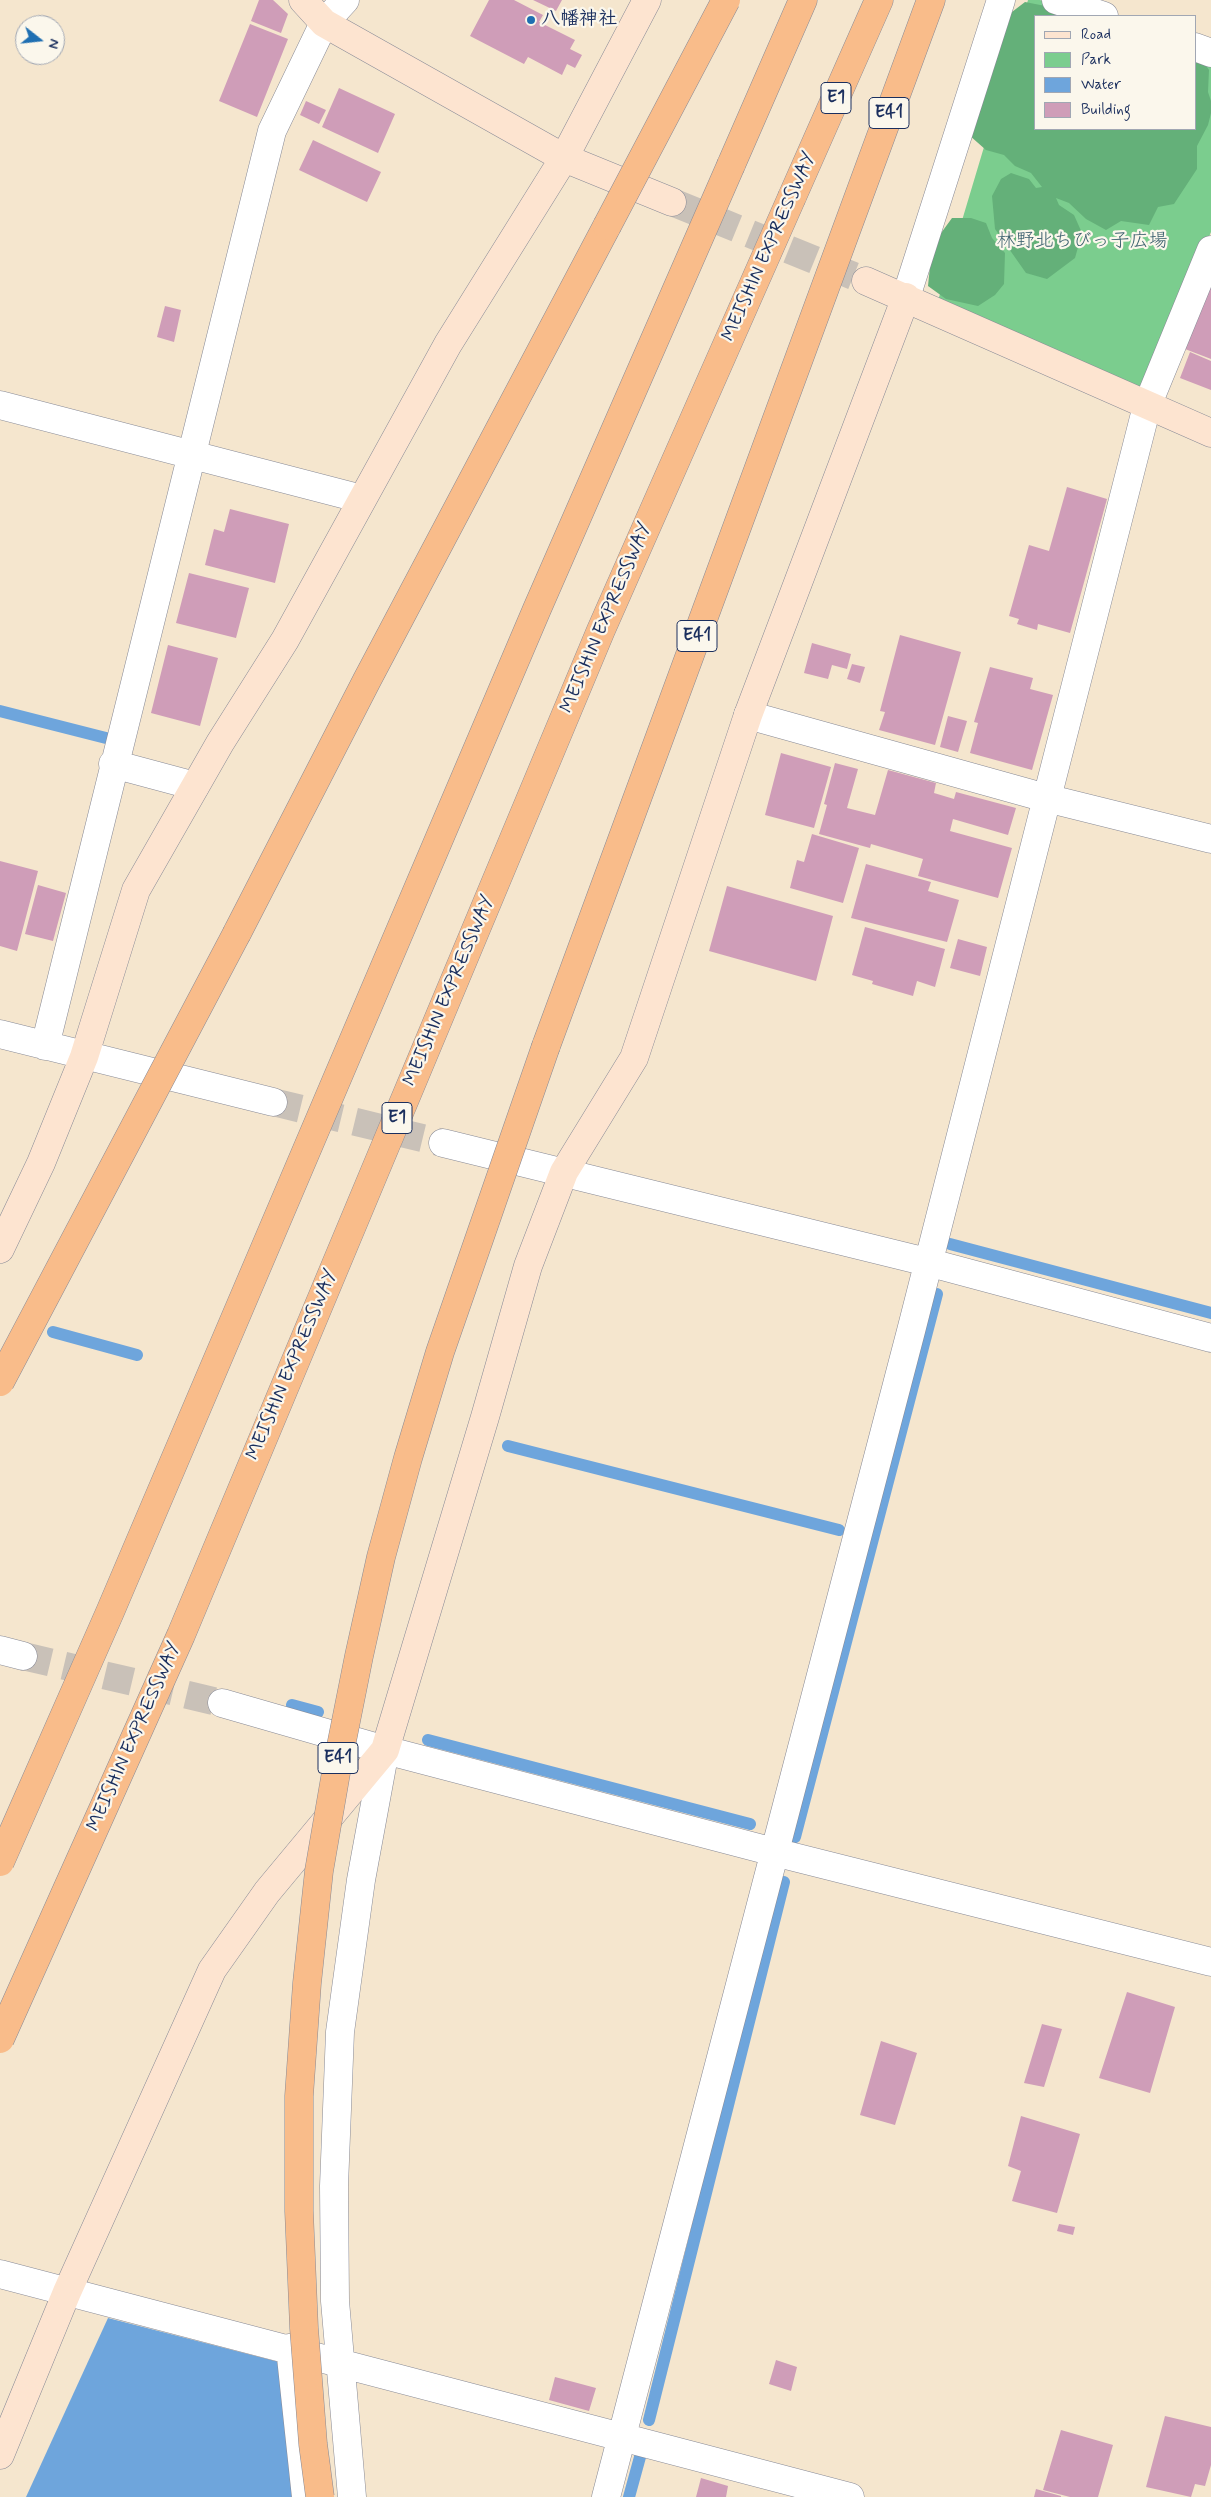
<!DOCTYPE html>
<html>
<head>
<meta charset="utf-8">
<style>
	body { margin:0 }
	#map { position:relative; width:1211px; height:2497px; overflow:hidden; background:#f5e6ce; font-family:Mynerve,sans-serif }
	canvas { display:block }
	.legend { position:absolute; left:1034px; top:15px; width:162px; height:115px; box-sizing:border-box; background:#fbf7ec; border:1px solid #a1a7b3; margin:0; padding:6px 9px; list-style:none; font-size:15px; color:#1b2f5e }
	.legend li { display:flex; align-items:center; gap:10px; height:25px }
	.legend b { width:25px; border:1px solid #a1a7b3 }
	.north { position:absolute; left:15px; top:15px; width:50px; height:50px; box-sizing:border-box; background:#fbf7ec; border:1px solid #a1a7b3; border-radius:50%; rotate:106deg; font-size:14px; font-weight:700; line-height:20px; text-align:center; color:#1b2f5e }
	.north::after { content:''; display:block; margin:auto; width:18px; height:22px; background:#1f6fb2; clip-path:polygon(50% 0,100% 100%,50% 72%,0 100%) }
</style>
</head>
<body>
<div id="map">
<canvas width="1211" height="2497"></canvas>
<ul class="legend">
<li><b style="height:6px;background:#fde4d0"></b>Road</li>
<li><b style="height:14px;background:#7bcd8e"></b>Park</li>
<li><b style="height:14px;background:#6ea5dc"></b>Water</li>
<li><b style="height:14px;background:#cf9db8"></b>Building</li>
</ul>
<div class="north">N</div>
</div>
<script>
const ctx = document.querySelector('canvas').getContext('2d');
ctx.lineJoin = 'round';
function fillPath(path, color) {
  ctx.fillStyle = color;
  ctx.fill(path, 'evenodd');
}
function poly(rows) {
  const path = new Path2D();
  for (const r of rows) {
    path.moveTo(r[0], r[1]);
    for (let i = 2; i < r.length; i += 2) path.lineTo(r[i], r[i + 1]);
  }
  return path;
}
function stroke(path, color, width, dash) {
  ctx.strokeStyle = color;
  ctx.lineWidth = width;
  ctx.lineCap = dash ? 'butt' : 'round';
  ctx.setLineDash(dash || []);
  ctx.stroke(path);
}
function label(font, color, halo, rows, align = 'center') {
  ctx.font = font + ' Mynerve,"Klee One",sans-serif';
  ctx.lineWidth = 4.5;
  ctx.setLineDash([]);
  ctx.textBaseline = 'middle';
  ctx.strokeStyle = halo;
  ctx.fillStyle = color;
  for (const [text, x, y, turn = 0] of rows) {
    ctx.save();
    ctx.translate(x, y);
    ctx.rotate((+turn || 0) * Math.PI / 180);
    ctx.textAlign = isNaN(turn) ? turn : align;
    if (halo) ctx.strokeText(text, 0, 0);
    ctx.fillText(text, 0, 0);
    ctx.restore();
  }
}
fillPath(poly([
	[1028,0,1040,0,1086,16,1035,16,1035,129,1195,129,1195,53,1211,58,1211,232,1143,395,937,304]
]), '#7bcd8e');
fillPath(poly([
	[1025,2,1086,14,1117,16,1035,16,1035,129,1195,129,1195,49,1209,70,1208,92,1211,101,1211,113,1208,125,1197,146,1197,169,1174,204,1158,207,1149,225,1121,221,1106,230,1086,219,1069,203,1056,198,1059,205,1074,215,1082,233,1075,258,1047,279,1026,273,995,229,992,196,1001,179,1011,173,1029,179,1036,188,1042,187,1031,173,1015,166,1004,155,986,150,969,135,1008,15],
	[952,218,971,218,986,223,992,238,1005,253,1004,284,995,295,978,306,946,299,928,286,930,266,928,251]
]), '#64b079');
fillPath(poly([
	[108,2318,279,2362,295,2497,26,2497]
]), '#6ea5dc');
stroke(poly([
	[0,711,106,738],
	[950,1244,1211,1313],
	[53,1332,137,1355],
	[508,1446,839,1530],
	[292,1705,318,1712],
	[428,1740,750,1824],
	[795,1837,937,1294],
	[649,2420,784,1882],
	[629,2497,640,2457]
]), '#6ea5dc', 12);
fillPath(poly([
	[259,0,273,0,288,14,281,33,251,21],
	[489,0,514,0,543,15,539,22,575,40,570,49,582,55,575,68,567,64,562,75,528,57,524,64,470,36],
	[533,0,562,0,556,11],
	[250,24,288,39,257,117,219,101],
	[339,88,395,114,378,153,322,127],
	[306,101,326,110,319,124,300,115],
	[313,140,381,172,367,202,299,170],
	[1211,284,1211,359,1185,349],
	[165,306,181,310,174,342,157,337],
	[1190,352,1211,361,1211,390,1180,378],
	[1067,487,1107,499,1070,633,1038,624,1037,630,1017,624,1019,619,1009,616,1029,545,1049,551],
	[230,509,289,524,275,583,205,565,214,529,224,532],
	[189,573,249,588,236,638,176,623],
	[900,635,961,652,935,745,879,730,885,712,880,711],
	[812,643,851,654,847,669,832,665,828,679,804,673],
	[168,645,218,658,200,726,151,713],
	[852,664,865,667,860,683,847,679],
	[990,667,1033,678,1030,689,1053,695,1032,770,970,753,978,723,974,722],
	[948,716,967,721,958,752,940,747],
	[781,753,831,767,814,828,765,815],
	[835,763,858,769,847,808,875,815,888,770,936,783,934,793,954,799,956,792,1016,808,1008,835,953,819,950,831,1012,848,998,898,918,876,923,859,871,844,870,848,819,834,827,805,824,804],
	[812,834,859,848,843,903,790,888,797,860,804,862],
	[0,861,38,871,17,951,0,946],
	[866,864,931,882,928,891,959,900,947,942,851,918],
	[38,885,66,893,53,941,25,934],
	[727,886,833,916,816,981,709,951],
	[865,927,945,949,935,987,917,981,913,996,872,984,873,981,852,975],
	[958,939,987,947,980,976,950,968],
	[1127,1992,1175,2007,1150,2093,1099,2078],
	[1042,2024,1062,2029,1044,2087,1024,2083],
	[881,2041,917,2053,895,2125,860,2115],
	[1021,2116,1080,2134,1057,2213,1012,2201,1021,2171,1008,2166],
	[1059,2224,1075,2227,1073,2235,1057,2231],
	[776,2360,797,2367,791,2391,769,2384],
	[555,2377,596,2388,589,2411,549,2400],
	[1165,2416,1211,2427,1211,2465,1205,2486,1195,2484,1191,2497,1146,2487],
	[1061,2430,1113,2445,1098,2497,1070,2497,1043,2490],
	[701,2478,728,2486,726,2497,696,2497],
	[1036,2489,1061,2496,1061,2497,1034,2497]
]), '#cf9db8');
stroke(poly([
	[273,1102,443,1143],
	[23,1656,222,1703]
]), '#c9c1b8', 28, [28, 14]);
stroke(poly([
	[672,202,866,281]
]), '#c9c1b8', 28, [28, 14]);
const street = poly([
	[1056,0,1104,16],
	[1195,47,1211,53],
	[906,297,1001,0],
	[0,405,362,499],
	[748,715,1046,798,1211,839],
	[113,764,195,786],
	[0,1034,273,1102],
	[45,1046,272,131,324,23,345,0],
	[443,1143,927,1262,1211,1338],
	[0,1650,23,1656],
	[222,1703,385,1750,774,1852,1211,1962],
	[0,2274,850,2497],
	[290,2348,306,2497],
	[352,2497,335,2301,334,2186,340,2032,361,1880,385,1750],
	[606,2497,911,1331,1147,406,1211,250]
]);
const secondary = poly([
	[303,0,324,23,564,158,672,202],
	[866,281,1211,433],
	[0,1249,41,1163,84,1057,136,890,220,743,285,640,448,344,564,158,647,0],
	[0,2455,67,2292,212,1970,267,1892,385,1750,485,1417,528,1266,564,1172,634,1058,748,715,906,297]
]);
const highway = poly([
	[731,165,803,0],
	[792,197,879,0],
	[237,933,367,680,607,226],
	[546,1046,931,0]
]);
stroke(street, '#888a96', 29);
stroke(secondary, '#888a96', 29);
stroke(highway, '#888a96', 29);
stroke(street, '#fff', 28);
stroke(secondary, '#fde4d0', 28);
stroke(highway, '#f9bc8a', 28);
const highwayBridge = poly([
	[607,226,726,0],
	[0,1382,237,933],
	[0,1862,110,1612,537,609,731,165],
	[0,2039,181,1635,601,630,792,197],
	[320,2497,313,2444,304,2328,299,2211,299,2096,307,1983,319,1871,338,1761,359,1656,381,1557,408,1458,440,1352,546,1046]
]);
stroke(highwayBridge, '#888a96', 29, []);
stroke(highwayBridge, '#f9bc8a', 28);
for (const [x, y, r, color] of [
	[531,20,5,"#1f6fb2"]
]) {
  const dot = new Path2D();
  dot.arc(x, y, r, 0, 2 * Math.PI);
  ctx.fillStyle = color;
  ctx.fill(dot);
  stroke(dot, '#fbf7ec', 2);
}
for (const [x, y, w] of [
	[836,98,30],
	[889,113,40],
	[697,636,40],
	[397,1118,30],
	[338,1758,40]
]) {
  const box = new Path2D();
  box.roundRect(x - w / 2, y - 15.5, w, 31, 4);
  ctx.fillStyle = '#fbf7ec';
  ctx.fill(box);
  stroke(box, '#1b2f5e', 1);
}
label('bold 18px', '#1b2f5e', null, [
	["E1",836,98],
	["E41",889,113],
	["E41",697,636],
	["E1",397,1118],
	["E41",338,1758]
]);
label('bold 19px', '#1b2f5e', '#fbf7ec', [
	["八幡神社",541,20]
], 'left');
label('19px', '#385e6c', '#fbf7ec', [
	["林野北ちびっ子広場",1082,242]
]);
label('19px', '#1b2f5e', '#fbf7ec', [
	["MEISHIN EXPRESSWAY",770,247,-66],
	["MEISHIN EXPRESSWAY",607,618,-67],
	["MEISHIN EXPRESSWAY",450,991,-67],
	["MEISHIN EXPRESSWAY",293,1365,-67],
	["MEISHIN EXPRESSWAY",135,1737,-66]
]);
</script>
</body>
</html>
